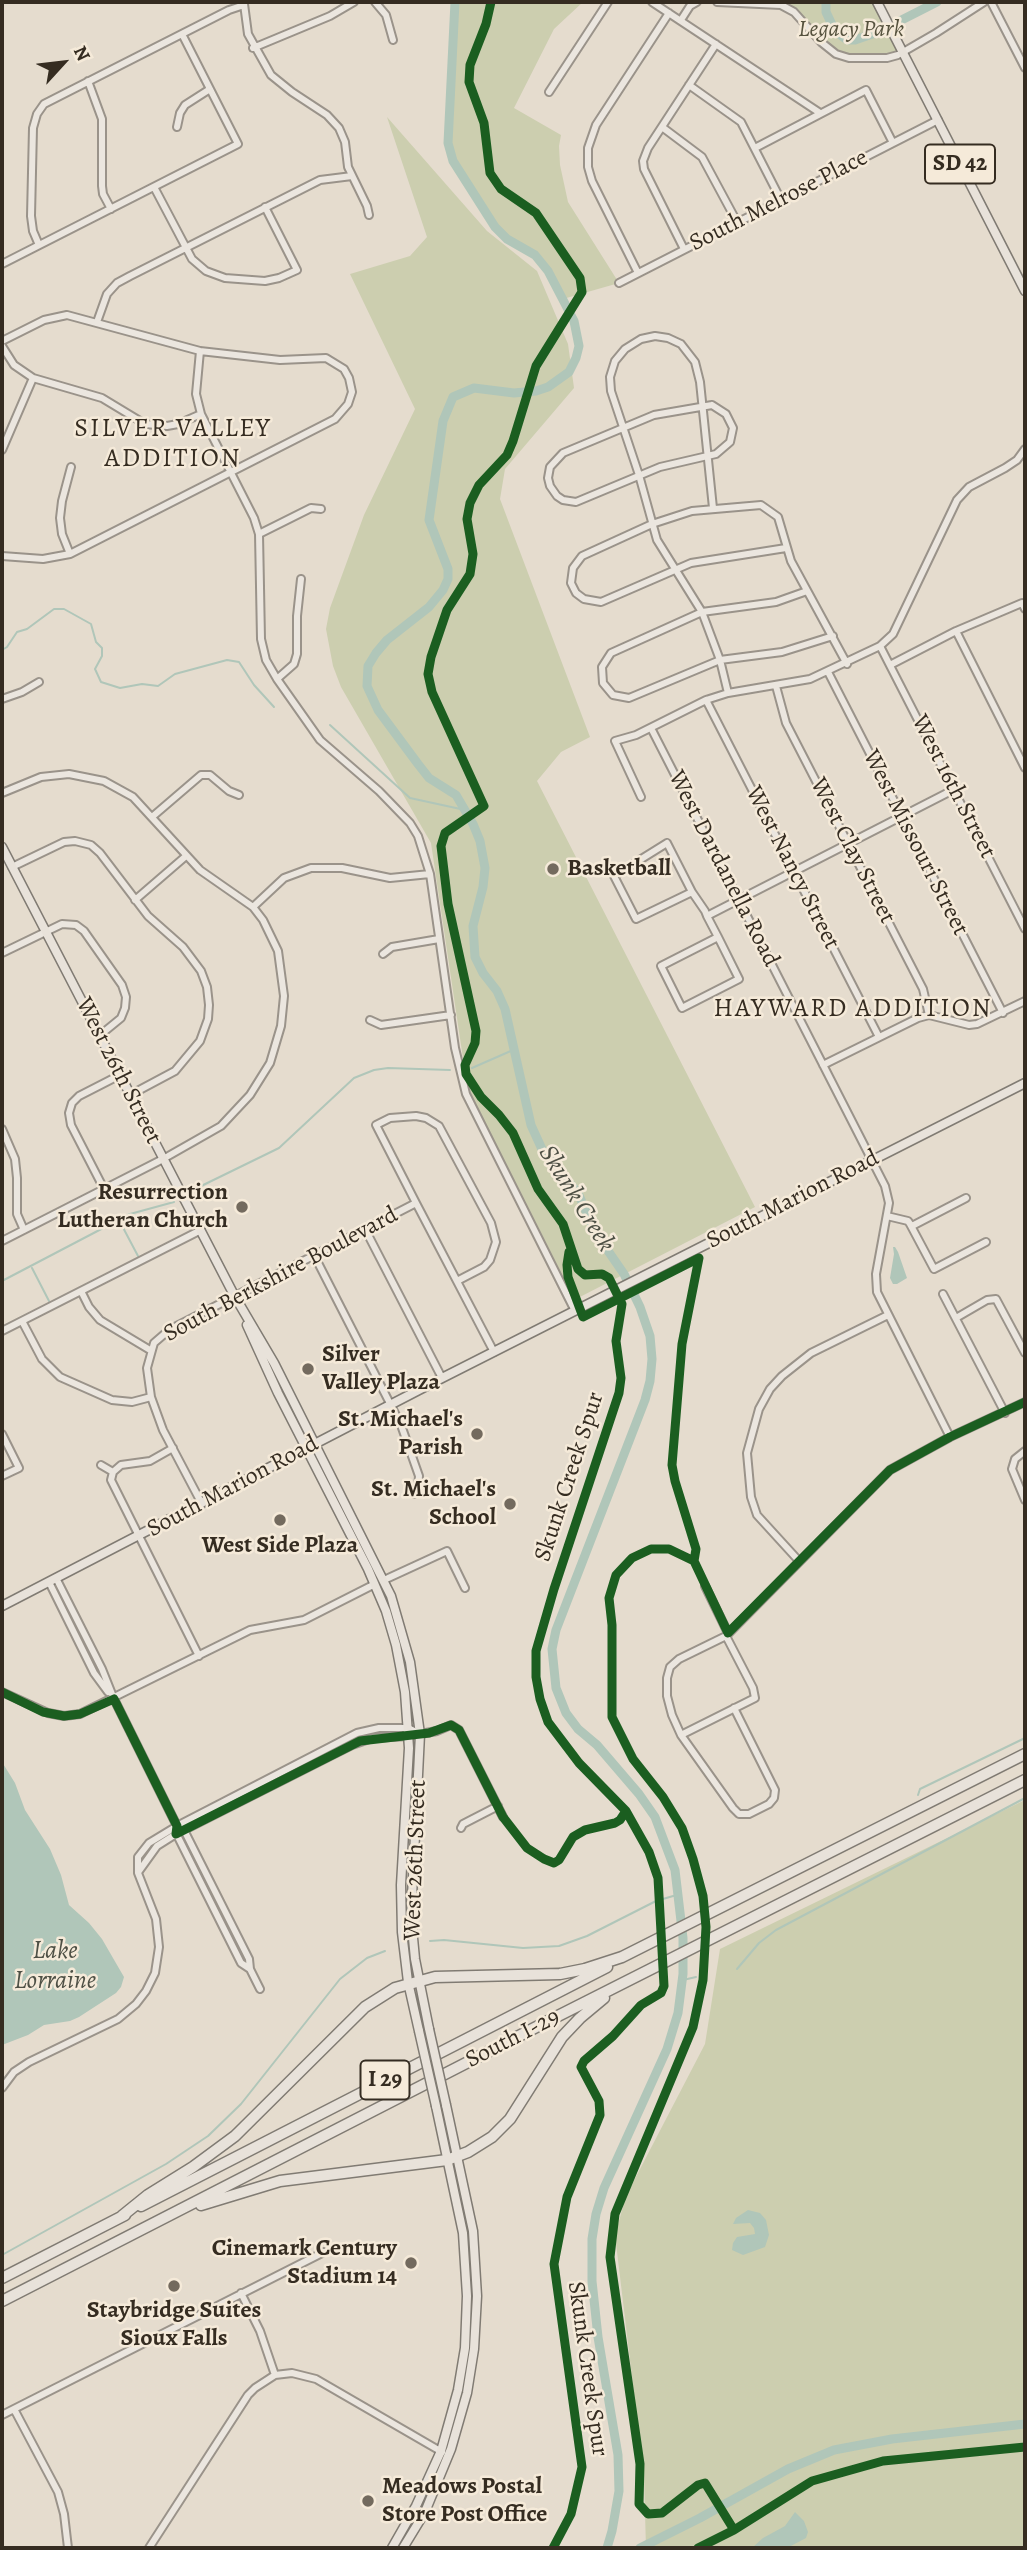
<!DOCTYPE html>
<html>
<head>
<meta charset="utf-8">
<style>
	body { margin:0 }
	#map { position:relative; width:1027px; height:2550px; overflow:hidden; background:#e5dcce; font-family:Alegreya,serif }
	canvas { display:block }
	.frame { position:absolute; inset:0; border:4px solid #352c21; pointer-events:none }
	.north { position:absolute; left:28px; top:28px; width:70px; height:70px; -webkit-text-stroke:5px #f5ead9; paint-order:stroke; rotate:63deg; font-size:19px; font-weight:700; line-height:28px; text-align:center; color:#352c21 }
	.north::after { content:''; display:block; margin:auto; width:24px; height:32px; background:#352c21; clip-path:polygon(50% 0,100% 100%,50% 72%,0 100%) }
</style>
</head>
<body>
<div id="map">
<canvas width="1027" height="2550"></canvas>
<div class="frame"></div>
<div class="north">N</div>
</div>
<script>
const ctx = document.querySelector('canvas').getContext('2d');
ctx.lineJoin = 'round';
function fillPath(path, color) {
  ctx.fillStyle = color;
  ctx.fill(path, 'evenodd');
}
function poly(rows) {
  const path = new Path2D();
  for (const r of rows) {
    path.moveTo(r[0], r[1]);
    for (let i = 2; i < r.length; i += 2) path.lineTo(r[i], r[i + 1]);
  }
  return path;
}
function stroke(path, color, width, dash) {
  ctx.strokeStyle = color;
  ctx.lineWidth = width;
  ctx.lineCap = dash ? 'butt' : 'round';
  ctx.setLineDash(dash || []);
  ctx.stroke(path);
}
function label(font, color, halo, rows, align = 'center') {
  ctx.font = font + ' Alegreya,serif';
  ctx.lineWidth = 5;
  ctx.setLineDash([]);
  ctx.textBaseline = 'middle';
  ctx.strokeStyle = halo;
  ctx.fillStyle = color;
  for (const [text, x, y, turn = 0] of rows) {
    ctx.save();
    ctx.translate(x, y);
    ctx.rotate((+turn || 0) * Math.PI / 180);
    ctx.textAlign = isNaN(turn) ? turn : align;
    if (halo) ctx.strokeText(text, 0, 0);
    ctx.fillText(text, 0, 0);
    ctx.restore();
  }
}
fillPath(poly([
	[455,2,583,2,554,29,514,108,561,135,559,146,560,165,568,202,619,283,563,299,548,271,535,255,507,239,495,227,463,178,453,161,448,143],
	[717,2,877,2,903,52,887,58,836,54,789,8],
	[387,117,487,231,537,271,568,344,574,388,505,469,500,499,590,737,561,752,537,781,755,1207,574,1300,468,1092,431,843,341,687,333,666,326,629,330,608,364,515,415,409,350,274,410,256,427,237],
	[1025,1800,1025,2548,646,2548,644,2477,615,2235,626,2196,705,2044,720,1949]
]), '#ccceaf');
fillPath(poly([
	[893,1247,895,1247,898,1252,907,1278,897,1284,893,1284,890,1278,894,1254],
	[2,1762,15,1783,25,1810,50,1849,61,1875,69,1905,89,1923,102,1939,124,1977,121,1987,116,1993,79,2017,70,2021,44,2025,28,2035,2,2045],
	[748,2210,760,2213,766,2220,769,2235,765,2247,743,2255,732,2250,733,2243,737,2237,755,2234,754,2228,750,2223,733,2224,736,2218],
	[795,2512,804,2521,808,2532,806,2538,787,2548,752,2548,763,2538,785,2526]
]), '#b0c6b9');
stroke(poly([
	[2,650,7,647,17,632,27,629,54,609,64,609,91,624,96,642,102,648,102,656,95,669,101,682,120,688,142,684,158,686,175,674,227,660,239,662,254,685,274,707],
	[330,725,410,798,465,810],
	[472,1068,513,1050],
	[193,1190,279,1148,354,1078,374,1070,388,1068,450,1070],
	[119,1220,138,1256],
	[32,1268,49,1301],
	[2,1281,130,1214,174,1202],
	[918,1795,920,1789,1025,1738],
	[430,1941,444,1940,523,1948,559,1946,587,1936,656,1901,680,1894],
	[737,1969,759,1943,776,1930,1025,1798],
	[683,1980,696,1977],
	[2,2255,166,2164,208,2136,241,2104,340,1979,367,1958,385,1951]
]), '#b0c6b9', 2);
stroke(poly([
	[455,2,448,143,453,161,495,227,507,239,535,255,548,271,574,321,579,346,576,358,569,372,548,387,536,391,514,393,474,388,453,397,443,421,429,520,448,569,448,579,443,590,429,607,387,640,376,653,368,666,367,686,378,710,418,764,429,778,456,795,473,824,480,841,485,868,483,887,473,926,475,957,483,973,497,991,505,1009,531,1125,542,1149,578,1193,595,1232,624,1274,640,1307,650,1336,652,1359,650,1381,645,1400,556,1630,552,1649,556,1688,566,1713,578,1729,597,1745,639,1794,655,1817,675,1870,683,1938,683,1974,678,2013,667,2049,604,2188,596,2214,592,2239,592,2281,598,2337,618,2455,619,2491,612,2531,607,2548],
	[826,2,826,12,835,31,847,40,855,40,878,32,937,2],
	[640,2548,700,2518,788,2469,834,2450,892,2439,1025,2424]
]), '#b0c6b9', 9);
const minor = poly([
	[375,2,386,15,393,40],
	[652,2,820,113],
	[717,2,781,5,794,12,821,42,836,54,849,58,887,58,898,55,936,33,984,2],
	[991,2,1025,68],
	[244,4,248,34,271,75,292,92,327,115,339,128,345,142,348,167,367,206,369,215],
	[681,20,690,6,697,2],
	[253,48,330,16,354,2],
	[88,81,102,119,102,186,103,194,111,209],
	[689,85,741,122,781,200],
	[549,92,608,2],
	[177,127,180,113,185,105,210,89],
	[662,127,702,157,737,222],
	[755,148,866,90,893,143],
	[154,187,192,259,206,271,225,278,265,281,279,278,297,270,265,207],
	[39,245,33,231,31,216,33,128,37,114,44,104,229,10,244,5],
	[684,249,644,169,643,161,648,148,716,44],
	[2,264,238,144,182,34],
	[638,273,592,181,588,167,588,148,596,125,669,13],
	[619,283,938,120],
	[97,322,107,294,117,283,130,276,320,180,352,176],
	[2,341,44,320,67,315,200,351,280,360,326,358,344,369,349,378,352,392,348,404,335,419,70,554,43,559,2,556],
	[2,346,14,365,33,378,102,398,145,424,167,426,178,424,201,414],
	[200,351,196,394,201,414,254,518,259,534,261,639,266,660,277,679,320,740,379,791,410,823,418,836,430,874,455,1048,466,1094,575,1311],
	[712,405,726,414,733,428,730,442,716,454,660,467,576,502,563,500,557,496,550,486,548,478,550,467,563,453,654,415,712,405],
	[2,450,33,378],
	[713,508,700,382,695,362,681,344,668,338,655,336,641,339,625,349,615,361,610,377,611,391,639,475,657,540,702,612,720,660,728,693],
	[259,534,311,508,321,509],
	[786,548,691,563,601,602,584,599,576,593,571,583,573,568,582,556,652,524,692,511,761,505,778,517,791,561,847,664],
	[70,554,62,534,60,518,62,501,71,467],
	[807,591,776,602,702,612,611,653,602,667,603,683,613,695,629,698,720,660,782,652,833,636],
	[956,631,1025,768],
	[880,646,1025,929],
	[890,665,956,631,1022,603,1025,609],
	[828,672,1003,1013],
	[277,679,294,664,297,654,297,616,301,579],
	[776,686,786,723,923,989,929,1015],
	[2,699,22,692,39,682],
	[706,700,879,1037],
	[651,728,885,1186,889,1203,876,1274,877,1292,950,1437],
	[2,793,41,777,69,774,104,781,133,797,200,870,253,907,263,920,278,951,284,996,281,1026,270,1063,250,1095,221,1126,163,1159,2,1241],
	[641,797,615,741,636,735,706,700,728,693,810,679,880,646,893,634,957,500,969,487,1005,468,1017,460,1025,449],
	[152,817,201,775,210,775,229,791,239,795],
	[667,843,692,892,636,919,614,876,667,843],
	[12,867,64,842,75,841,91,845,100,853,148,916,183,947,201,971,207,987,209,1005,208,1019,200,1041,175,1071,130,1095],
	[692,892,705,911,707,916,718,937,739,979,682,1008,661,966,718,937],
	[135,900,186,856],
	[253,907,284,878,311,868,342,868,390,878,430,874],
	[707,916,955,789],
	[2,953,62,924,76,925,84,931,122,985,126,997,125,1008,121,1018,99,1036],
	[383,954,392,947,439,939],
	[370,1020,381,1025,451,1015],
	[823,1065,918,1018,929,1015,969,1025,977,1024,1025,1001],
	[2,1129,15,1159,17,1178,17,1214,24,1230],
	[104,1189,71,1125,69,1113,72,1103,79,1096,120,1075],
	[887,1216,908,1221,910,1224,934,1269,986,1242],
	[912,1226,966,1198],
	[365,1229,442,1378],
	[314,1255,401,1425,419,1476,418,1487,414,1494],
	[457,1281,484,1267,490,1260,496,1242,491,1223,439,1126,426,1118,416,1116,390,1118,376,1125,416,1203,494,1352],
	[81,1291,89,1307,100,1320,150,1350],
	[943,1294,1005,1413],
	[956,1318,987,1300,996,1299,1025,1353],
	[22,1321,42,1359,60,1377,112,1400,132,1402,151,1397],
	[2,1331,201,1230],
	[2,1434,19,1468,2,1476],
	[173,1448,150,1461,121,1465,113,1472,111,1480,199,1656],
	[1025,1451,1015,1459,1012,1469,1025,1500],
	[101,1465,113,1472],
	[202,1504,163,1430,151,1397,147,1368,154,1343,169,1330,416,1203],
	[799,1561,757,1515,751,1497,747,1453,759,1409,770,1389,782,1376,811,1353,888,1315],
	[56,1578,102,1669,114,1699,177,1826,184,1830,249,1959,250,1969,260,1989],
	[384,1580,447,1551,465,1588],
	[49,1582,94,1673,108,1692],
	[705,1586,728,1633],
	[2,1692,48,1713,64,1716,80,1714,250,1630,304,1620,375,1584],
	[734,1708,775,1790,774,1798,769,1804,749,1814,739,1814,733,1808,681,1735,672,1715,667,1696,667,1678,670,1667,679,1659,726,1636,890,1470,950,1437,1025,1402],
	[681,1735,755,1698,753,1688,726,1636],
	[461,1828,463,1824,498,1806],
	[176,1833,241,1963,250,1969],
	[139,1871,157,1846,176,1834,352,1745,372,1738,409,1736,437,1731,451,1725,459,1730,503,1817],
	[2,2088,14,2072,29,2062,118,2019,136,2004,146,1991,155,1973,159,1947,156,1919,138,1873,138,1857,149,1843,177,1826,357,1733,379,1728,408,1728,420,1734],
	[241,2293,260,2331,275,2375],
	[14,2409,58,2492,64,2514,68,2548],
	[2,2415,324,2252],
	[149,2548,248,2395,255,2388,275,2375,292,2373,316,2379,442,2452]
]);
const major = poly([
	[877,2,1025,291],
	[2,847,234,1295,274,1363,391,1596,410,1662,420,1734,411,1917,415,1959,429,2029],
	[247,1325,278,1393,368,1569,386,1611,396,1645,405,1692,409,1748,401,1885,402,1932,408,1982,419,2031],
	[2,1606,442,1378,1025,1083],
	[392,2548,416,2506,441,2451,458,2390,465,2348,467,2296,463,2233,436,2106],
	[403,2548,425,2512,451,2449,467,2393,474,2349,477,2296,473,2231,446,2105]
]);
const highway = poly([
	[201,2205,280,2181,447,2160,468,2152,492,2137,510,2119,562,2037,580,2018,604,1998],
	[141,2206,607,1967],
	[122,2216,148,2195,193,2167,235,2136,365,2007,395,1988,435,1977,560,1974,585,1969,622,1957,1025,1754],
	[2,2278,125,2215],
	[2,2301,552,2019,1025,1780]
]);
stroke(minor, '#9a938a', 10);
stroke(major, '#807b73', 11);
stroke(highway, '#807b73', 13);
stroke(minor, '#ebe6df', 6);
stroke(major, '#e8e2da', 8);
stroke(highway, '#e8e2da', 10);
const majorBridge = poly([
	[429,2029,446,2105],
	[419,2031,436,2106]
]);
stroke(majorBridge, '#807b73', 11, []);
stroke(majorBridge, '#e8e2da', 8);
stroke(poly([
	[491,2,486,24,470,65,469,82,484,123,490,173,501,189,536,213,580,278,582,292,536,366,513,441,507,455,479,485,470,503,467,519,473,554,470,574,447,610,431,657,428,674,432,692,484,806,445,833,441,846,448,904,476,1031,475,1043,465,1065,466,1074,481,1097,499,1115,513,1133,538,1189,563,1224,578,1269,585,1275,602,1274,609,1278,622,1304,616,1341,621,1378,619,1393,554,1589,536,1651,536,1677,540,1699,548,1722,579,1763,626,1811,649,1852,658,1878,664,1986,661,1993,641,2005,613,2036,584,2061,581,2067,599,2101,600,2115,567,2197,554,2264,582,2467,571,2514,553,2548],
	[569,1252,567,1265,568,1277,583,1317,699,1258,682,1344,672,1465,675,1481,696,1549,694,1561,728,1633,890,1470,950,1437,1025,1402],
	[694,1561,669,1549,651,1549,632,1558,616,1575,609,1598,612,1625,612,1717,633,1759,663,1797,682,1828,693,1859,703,1896,706,1927,703,1980,693,2027,615,2214,610,2257,640,2464,639,2504,648,2514,662,2513,698,2485,705,2483,734,2530],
	[2,1692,43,1712,64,1716,80,1714,114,1699,177,1826,176,1834],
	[176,1834,360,1741,429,1733,451,1725,459,1730,503,1817,527,1848,544,1859,554,1863,559,1860,573,1837,585,1830,615,1823,620,1820,626,1811],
	[698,2548,734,2530,812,2481,883,2461,1025,2447]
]), '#1b5e20', 9);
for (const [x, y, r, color] of [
	[553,869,7,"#736a5e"],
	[242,1207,7,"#736a5e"],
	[308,1369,7,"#736a5e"],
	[477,1434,7,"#736a5e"],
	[510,1504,7,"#736a5e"],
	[280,1520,7,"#736a5e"],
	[411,2263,7,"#736a5e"],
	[174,2286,7,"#736a5e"],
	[368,2501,7,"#736a5e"]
]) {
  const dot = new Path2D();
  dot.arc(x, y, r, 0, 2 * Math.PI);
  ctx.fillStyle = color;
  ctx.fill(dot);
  stroke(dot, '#f5ead9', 2.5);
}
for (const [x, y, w] of [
	[960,164,70],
	[385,2080,49]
]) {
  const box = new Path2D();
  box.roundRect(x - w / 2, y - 19.5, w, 39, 5);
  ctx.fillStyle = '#f5ead9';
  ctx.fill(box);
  stroke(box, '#352c21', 2);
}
label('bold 23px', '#352c21', null, [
	["SD 42",960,164],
	["I 29",385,2080]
]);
label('italic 24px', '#56523e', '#f5ead9', [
	["Legacy Park",851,30]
]);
label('24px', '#352c21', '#f5ead9', [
	["South Melrose Place",779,201,-27],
	["West 16th Street",953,787,63],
	["West Missouri Street",915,843,63],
	["West Clay Street",852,851,63],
	["West Nancy Street",792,868,63],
	["West Dardanella Road",723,869,63],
	["West 26th Street",118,1071,63],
	["South Marion Road",793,1200,-27],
	["South Berkshire Boulevard",281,1275,-28],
	["Skunk Creek Spur",570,1477,-72],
	["South Marion Road",233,1487,-28],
	["West 26th Street",416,1860,-88],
	["South I-29",513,2039,-27],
	["Skunk Creek Spur",587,2369,82]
]);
label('bold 24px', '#352c21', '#f5ead9', [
	["Basketball",567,869,"left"],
	["Resurrection",228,1193],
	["Lutheran Church",228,1221],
	["Silver",322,1355,"left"],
	["Valley Plaza",322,1383,"left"],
	["St. Michael's",463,1420],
	["Parish",463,1448],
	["St. Michael's",496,1490],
	["School",496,1518],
	["West Side Plaza",280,1546,"center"],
	["Cinemark Century",397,2249],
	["Stadium 14",397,2277],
	["Staybridge Suites",174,2311,"center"],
	["Sioux Falls",174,2339,"center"],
	["Meadows Postal",382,2487,"left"],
	["Store Post Office",382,2515,"left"]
], 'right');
ctx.letterSpacing = '2px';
label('26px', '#352c21', '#f5ead9', [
	["SILVER VALLEY",173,430],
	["ADDITION",173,460],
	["HAYWARD ADDITION",853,1010]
]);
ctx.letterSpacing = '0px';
label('italic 26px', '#4e5045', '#f5ead9', [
	["Skunk Creek",576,1199,58],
	["Lake",55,1952],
	["Lorraine",55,1982]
]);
</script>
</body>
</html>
